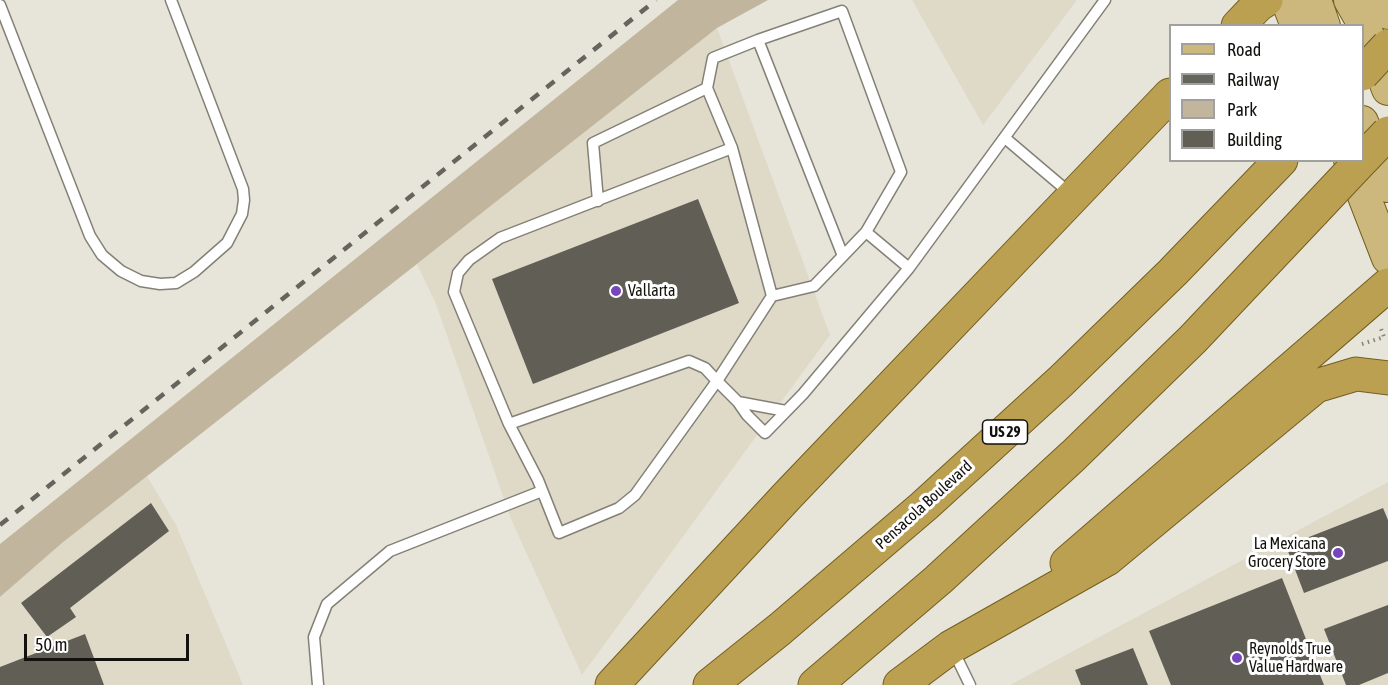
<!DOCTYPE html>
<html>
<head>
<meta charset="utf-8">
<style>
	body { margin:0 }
	#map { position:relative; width:1388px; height:685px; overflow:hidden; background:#e7e4da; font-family:"Asap Condensed",sans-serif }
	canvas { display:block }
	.legend { position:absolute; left:1169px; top:24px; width:195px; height:138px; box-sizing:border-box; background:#fff; border:2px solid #a0a09e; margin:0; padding:8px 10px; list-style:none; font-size:18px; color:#12110d }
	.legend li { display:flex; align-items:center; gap:12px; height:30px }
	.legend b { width:30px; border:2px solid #a0a09e }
	.scale { position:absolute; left:24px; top:634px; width:165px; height:27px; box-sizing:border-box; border:3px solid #12110d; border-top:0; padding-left:8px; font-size:18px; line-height:21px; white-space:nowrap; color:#12110d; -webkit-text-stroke:4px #fff; paint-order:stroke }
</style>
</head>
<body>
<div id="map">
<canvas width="1388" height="685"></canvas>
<ul class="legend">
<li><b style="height:8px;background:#ccb87d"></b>Road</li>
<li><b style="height:8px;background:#65645d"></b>Railway</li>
<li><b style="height:16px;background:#c1b69d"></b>Park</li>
<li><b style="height:16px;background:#615e55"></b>Building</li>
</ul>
<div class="scale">50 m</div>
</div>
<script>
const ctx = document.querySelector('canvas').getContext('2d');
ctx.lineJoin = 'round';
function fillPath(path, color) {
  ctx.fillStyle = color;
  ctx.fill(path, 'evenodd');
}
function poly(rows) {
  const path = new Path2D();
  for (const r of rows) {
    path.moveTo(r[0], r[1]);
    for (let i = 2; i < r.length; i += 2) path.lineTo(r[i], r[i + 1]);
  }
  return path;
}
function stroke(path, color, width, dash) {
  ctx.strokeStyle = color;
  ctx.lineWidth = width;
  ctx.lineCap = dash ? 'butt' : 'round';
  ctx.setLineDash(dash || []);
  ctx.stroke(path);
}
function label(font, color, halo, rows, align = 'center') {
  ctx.font = font + ' "Asap Condensed",sans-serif';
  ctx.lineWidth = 6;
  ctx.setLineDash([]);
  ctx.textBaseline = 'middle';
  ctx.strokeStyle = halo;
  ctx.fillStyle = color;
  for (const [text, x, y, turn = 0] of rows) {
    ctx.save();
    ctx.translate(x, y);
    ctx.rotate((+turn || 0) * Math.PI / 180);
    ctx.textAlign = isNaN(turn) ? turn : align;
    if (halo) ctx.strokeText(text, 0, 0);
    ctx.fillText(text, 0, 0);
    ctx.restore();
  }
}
fillPath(poly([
	[912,0,1077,0,983,125],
	[717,28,830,335,582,675,511,519,436,304,417,264],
	[147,476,176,525,243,685,0,685,0,597,62,543],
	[1388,482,1388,685,1010,685]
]), '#dfd9c8');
fillPath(poly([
	[678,0,768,0,717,28,62,543,0,597,0,544]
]), '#c1b69d');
fillPath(poly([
	[698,199,739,303,533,384,492,279],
	[151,503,169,531,70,608,76,617,47,637,21,603],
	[1383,508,1388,520,1388,561,1304,593,1286,546],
	[1282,578,1324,685,1171,685,1149,631],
	[1388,605,1388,673,1359,685,1346,685,1324,629],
	[85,634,104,685,0,685,0,667],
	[1133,648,1148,685,1081,685,1075,670]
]), '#615e55');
const service = poly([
	[0,5,90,236,102,255,121,271,141,281,160,284,176,283,194,272,227,243,242,214,244,200,243,189,171,0],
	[707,88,713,58,758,40],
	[1005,138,1071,194],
	[598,201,593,143,707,88,732,148],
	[843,256,758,40,842,11,901,172,866,232],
	[772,296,814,286,866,232,909,268],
	[786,411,738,402,747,415,765,433,803,394,909,268,1105,0],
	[509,424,454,292,458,273,469,260,500,238,732,148,772,296,717,381,635,495,619,508,559,533,538,480,509,424,689,361,705,368,717,381,738,402],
	[953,650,970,685],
	[318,685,314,637,327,604,390,551,542,491]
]);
const primary = poly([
	[1287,0,1297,26],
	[1315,0,1324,26],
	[1350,0,1363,23,1388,89],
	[1383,0,1388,13],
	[1362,122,1388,186],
	[1350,160,1388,258]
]);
const trunk = poly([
	[1238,26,1258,5,1266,0],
	[1067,563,1388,285],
	[612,685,788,495,1170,95],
	[710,685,780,629,924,506,1061,381,1173,272,1281,160],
	[815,685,938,580,1074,455,1193,339,1313,212],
	[900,685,951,647,1107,559,1316,386,1356,374,1388,378]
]);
stroke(service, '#848077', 13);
stroke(primary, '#755f1e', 34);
stroke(trunk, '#755f1e', 35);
stroke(poly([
	[1362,344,1384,337,1380,326]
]), '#84827a', 4, [1.5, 4.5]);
stroke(service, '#fff', 10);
stroke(primary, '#ccb87d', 32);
stroke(trunk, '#bba052', 33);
stroke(poly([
	[0,525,656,0]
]), '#65645d', 4.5, [10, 10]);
const trunkBridge = poly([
	[1362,74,1388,46],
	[1362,160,1388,133],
	[1313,212,1362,160]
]);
stroke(trunkBridge, '#755f1e', 35, []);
stroke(trunkBridge, '#bba052', 33);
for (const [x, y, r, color] of [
	[616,291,6,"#7745bc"],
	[1338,553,6,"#7745bc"],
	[1237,658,6,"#7745bc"]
]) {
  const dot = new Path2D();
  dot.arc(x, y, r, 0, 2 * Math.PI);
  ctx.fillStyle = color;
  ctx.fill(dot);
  stroke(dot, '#fff', 2);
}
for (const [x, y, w] of [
	[1005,432,45]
]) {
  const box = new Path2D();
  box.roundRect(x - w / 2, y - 12, w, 24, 4.5);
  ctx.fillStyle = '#fff';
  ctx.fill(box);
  stroke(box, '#12110d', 1.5);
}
label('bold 15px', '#12110d', null, [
	["US 29",1005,432]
]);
label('16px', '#12110d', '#fff', [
	["Vallarta",628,291],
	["La Mexicana",1326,544,"right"],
	["Grocery Store",1326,562,"right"],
	["Reynolds True",1249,649],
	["Value Hardware",1249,667]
], 'left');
label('16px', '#12110d', '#fff', [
	["Pensacola Boulevard",924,505,-42]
]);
</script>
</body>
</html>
